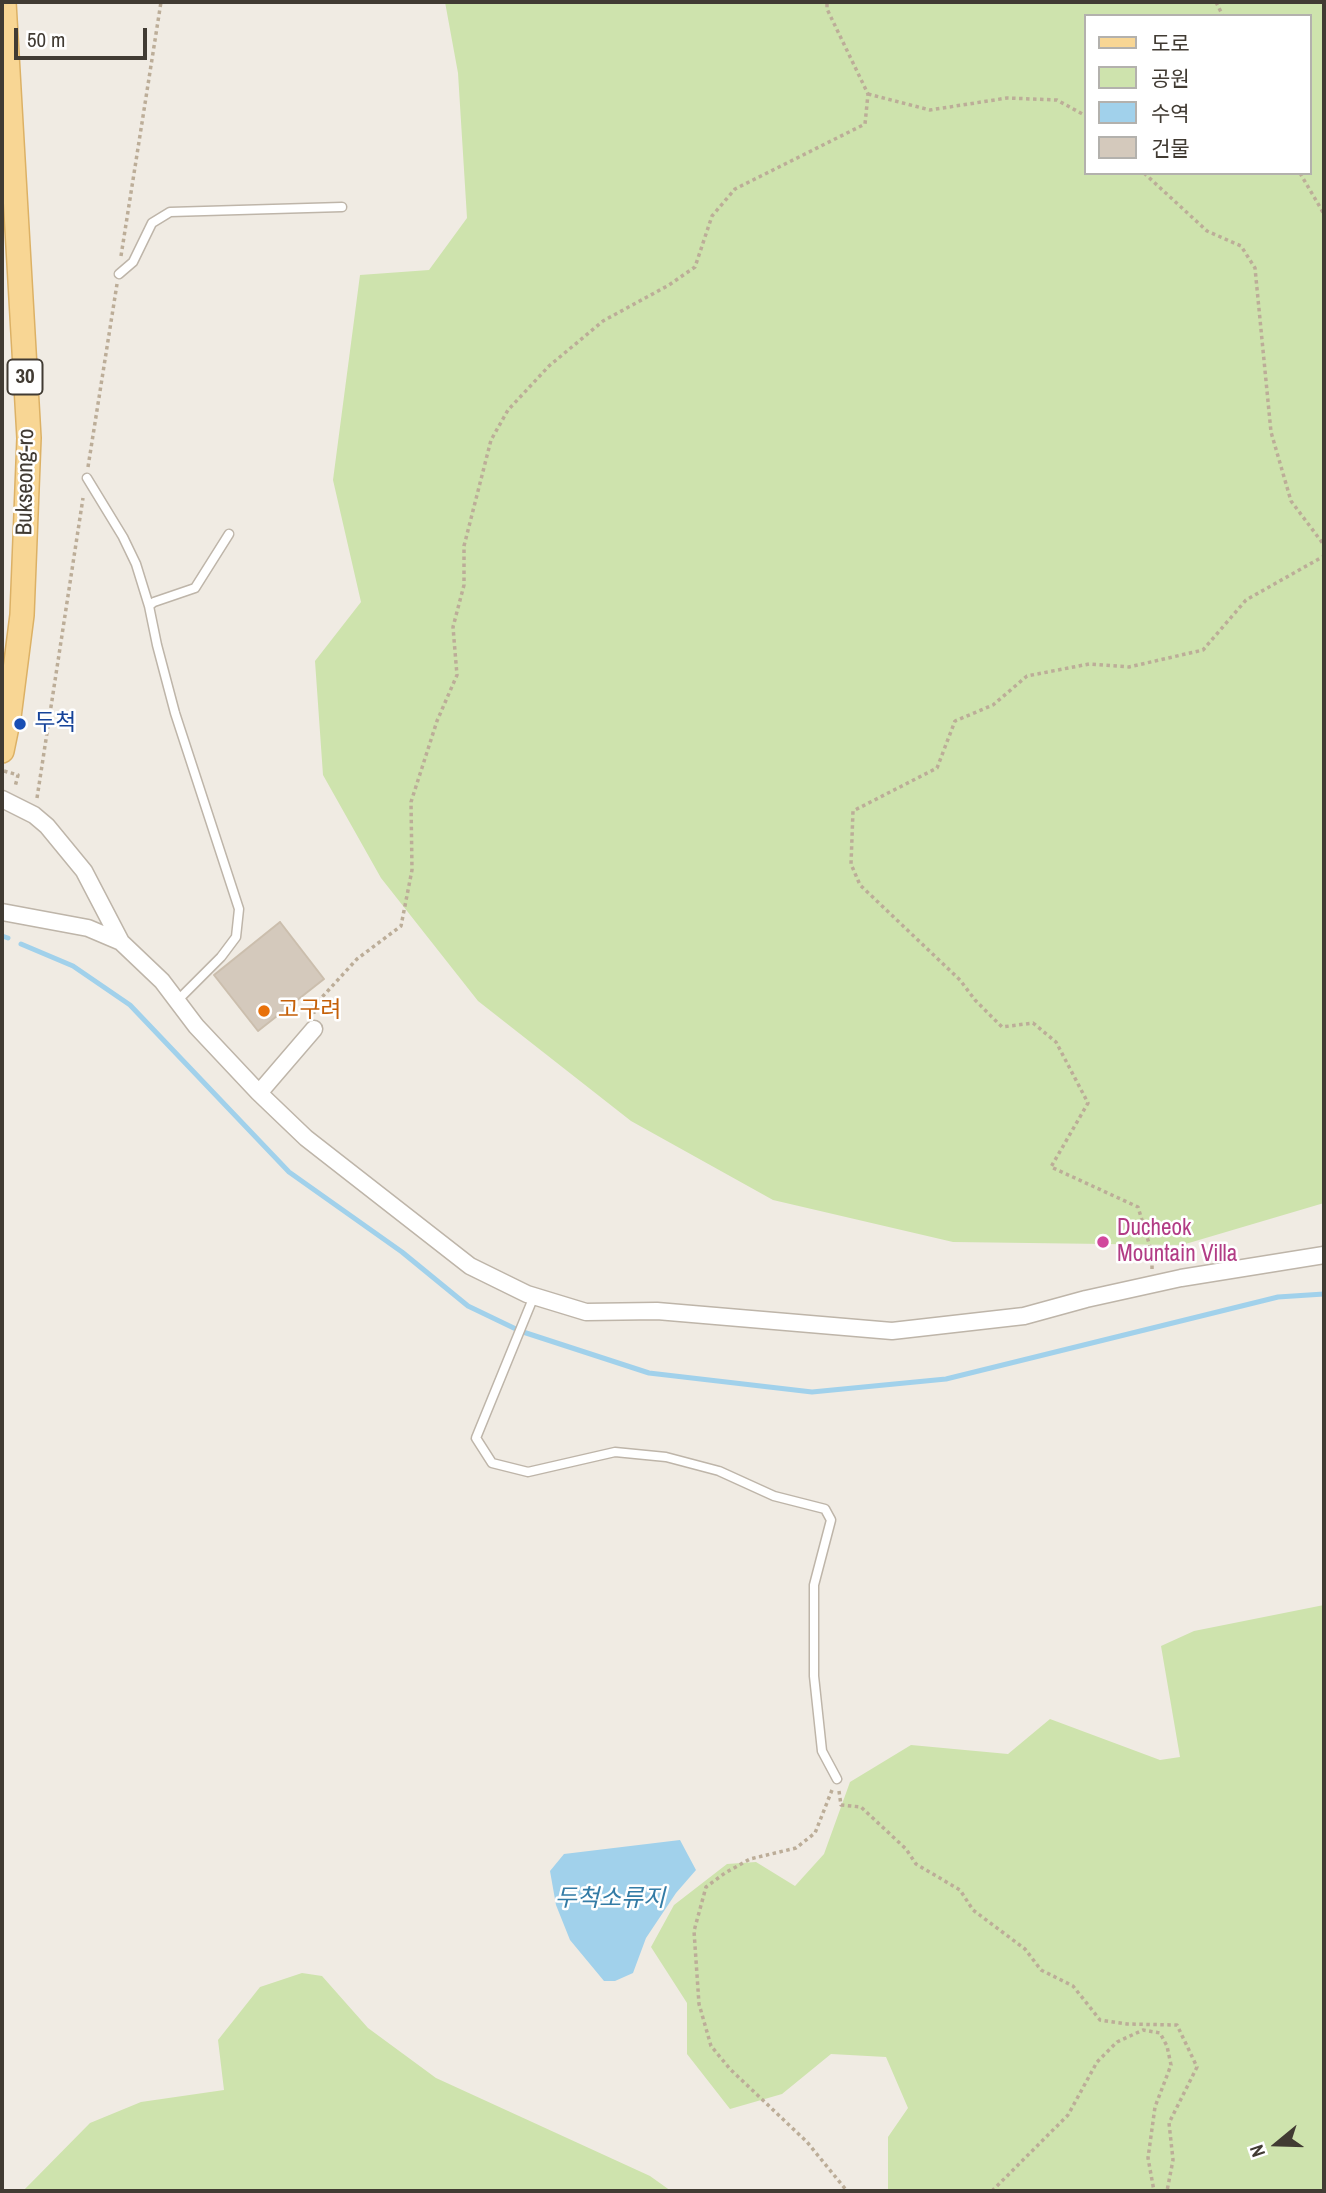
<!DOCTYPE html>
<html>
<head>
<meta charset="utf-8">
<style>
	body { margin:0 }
	#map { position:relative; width:1326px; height:2193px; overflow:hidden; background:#f0ebe3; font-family:"Archivo Narrow","Noto Sans KR",sans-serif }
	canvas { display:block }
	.frame { position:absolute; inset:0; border:4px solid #413b33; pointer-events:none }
	.legend { position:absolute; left:1084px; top:14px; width:228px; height:161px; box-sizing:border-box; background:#fff; border:2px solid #b3b1ad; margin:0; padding:9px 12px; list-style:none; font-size:21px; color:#413b33 }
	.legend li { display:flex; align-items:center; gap:14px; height:35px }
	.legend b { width:35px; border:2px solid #b3b1ad }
	.north { position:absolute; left:1242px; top:2109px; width:70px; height:70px; -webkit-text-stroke:5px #fff; paint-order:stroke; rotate:251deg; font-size:19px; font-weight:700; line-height:28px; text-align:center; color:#413b33 }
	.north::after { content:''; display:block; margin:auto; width:24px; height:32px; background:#413b33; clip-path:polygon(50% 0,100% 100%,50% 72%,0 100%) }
	.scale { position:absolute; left:14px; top:28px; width:133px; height:32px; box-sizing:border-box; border:4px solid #413b33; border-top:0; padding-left:9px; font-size:21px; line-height:24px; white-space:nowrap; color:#413b33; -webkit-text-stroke:5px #fff; paint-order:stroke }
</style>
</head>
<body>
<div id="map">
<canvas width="1326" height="2193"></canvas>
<div class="frame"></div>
<ul class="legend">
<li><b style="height:9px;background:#f8d694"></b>도로</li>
<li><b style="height:19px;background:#cee3ad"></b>공원</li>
<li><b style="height:19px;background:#a1d1eb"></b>수역</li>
<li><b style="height:19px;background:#d4c9bc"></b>건물</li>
</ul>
<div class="north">N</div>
<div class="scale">50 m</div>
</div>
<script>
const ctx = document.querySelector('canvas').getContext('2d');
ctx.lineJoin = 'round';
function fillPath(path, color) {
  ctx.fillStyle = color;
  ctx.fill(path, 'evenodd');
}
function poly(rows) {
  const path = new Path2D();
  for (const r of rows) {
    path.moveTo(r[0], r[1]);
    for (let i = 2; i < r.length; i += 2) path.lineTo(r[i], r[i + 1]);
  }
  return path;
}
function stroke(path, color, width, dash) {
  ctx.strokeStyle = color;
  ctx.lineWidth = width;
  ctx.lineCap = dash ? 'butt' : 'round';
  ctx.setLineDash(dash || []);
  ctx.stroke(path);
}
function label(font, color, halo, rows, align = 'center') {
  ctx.font = font + ' "Archivo Narrow","Noto Sans KR",sans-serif';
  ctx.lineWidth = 5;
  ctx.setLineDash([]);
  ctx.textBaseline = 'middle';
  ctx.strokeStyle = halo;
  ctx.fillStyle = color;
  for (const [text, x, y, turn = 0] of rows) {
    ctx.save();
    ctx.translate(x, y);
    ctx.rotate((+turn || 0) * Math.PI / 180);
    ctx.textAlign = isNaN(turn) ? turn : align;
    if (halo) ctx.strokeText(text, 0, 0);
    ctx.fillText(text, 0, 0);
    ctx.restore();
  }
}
fillPath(poly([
	[445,2,1324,2,1324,1203,1182,1245,953,1242,773,1200,631,1121,478,1001,381,878,323,775,315,661,361,602,333,480,360,275,429,270,467,218,458,73],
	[1086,16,1310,16,1310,173,1086,173],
	[1324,1605,1324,2191,888,2191,888,2137,908,2108,886,2057,831,2054,782,2094,730,2109,687,2054,687,2003,651,1947,674,1905,727,1864,756,1862,795,1886,824,1854,850,1782,911,1745,1008,1754,1050,1719,1160,1760,1180,1757,1161,1646,1194,1631],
	[302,1973,322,1976,368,2028,436,2078,650,2176,671,2191,23,2191,90,2123,141,2102,224,2090,218,2040,260,1987]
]), '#cee3ad');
fillPath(poly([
	[680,1840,696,1870,676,1893,646,1938,633,1973,615,1981,604,1981,570,1940,556,1905,550,1871,564,1854]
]), '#a1d1eb');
stroke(poly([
	[2,936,8,938],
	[21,944,73,966,130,1005,289,1172,402,1252,468,1306,520,1331,649,1373,812,1392,946,1379,1278,1297,1324,1294]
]), '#a1d1eb', 5);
const building = poly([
	[280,922,324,979,258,1031,214,975,280,922]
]);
fillPath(building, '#d4c9bc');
stroke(building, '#cbbead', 2);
const lane = poly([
	[119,274,133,262,152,223,170,212,342,207],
	[87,478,123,537,136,564,149,606],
	[177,1001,221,957,236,937,239,909,175,713,157,645,149,606,154,602,195,588,229,534],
	[534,1296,476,1438,492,1463,528,1472,615,1452,666,1457,719,1471,774,1496,825,1509,831,1520,814,1585,814,1676,822,1751,837,1779]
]);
const street = poly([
	[2,799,34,815,47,826,84,871,121,942],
	[2,912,88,928,121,942,162,981,196,1026,259,1093],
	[314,1029,259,1093,306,1138,470,1266,527,1294,586,1312,657,1311,892,1331,1024,1316,1086,1299,1181,1278,1324,1255]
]);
const primary = poly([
	[2,751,9,717,22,615,29,438,4,2]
]);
stroke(lane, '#beb5a9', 11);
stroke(street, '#beb5a9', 19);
stroke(primary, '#dcb165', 26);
stroke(poly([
	[1216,2,1223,16],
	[868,94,930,110,1007,98,1057,100,1086,116],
	[1144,173,1207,231,1241,246,1255,268,1271,432,1291,501,1324,545],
	[1300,173,1324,214],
	[121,256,161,2],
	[88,467,117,284],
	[4,771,18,775,15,787],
	[37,798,83,498],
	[314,1014,313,1007,357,959,401,926,412,870,411,802,437,721,457,675,453,627,464,585,464,546,491,440,508,410,549,366,603,321,669,285,695,267,712,216,735,189,865,124,868,94,827,9,827,2],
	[1152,1269,1152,1253,1138,1207,1051,1167,1088,1103,1056,1042,1033,1023,1002,1027,975,1000,960,980,860,885,851,864,853,811,937,768,955,721,993,705,1027,676,1089,664,1129,667,1203,650,1246,600,1324,556],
	[832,1790,815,1833,796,1848,750,1859,725,1873,706,1887,694,1931,699,2004,711,2046,730,2069,807,2142,847,2191],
	[839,1791,841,1805,861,1807,906,1849,916,1864,960,1890,973,1910,1025,1949,1041,1970,1073,1986,1100,2020,1127,2024,1177,2025,1197,2067,1169,2123,1173,2160,1167,2191],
	[992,2191,1068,2115,1097,2062,1117,2042,1143,2030,1160,2033,1167,2046,1171,2065,1155,2107,1148,2158,1154,2191]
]), '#bcad98', 3.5, [3.5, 3.5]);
stroke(lane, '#fff', 8);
stroke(street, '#fff', 16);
stroke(primary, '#f8d694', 23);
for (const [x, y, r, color] of [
	[20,724,7,"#1a4fb4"],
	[264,1011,7,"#e8710a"],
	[1103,1242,7,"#d1479c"]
]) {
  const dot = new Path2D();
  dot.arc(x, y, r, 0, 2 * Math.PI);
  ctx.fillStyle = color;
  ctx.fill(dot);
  stroke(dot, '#fff', 2.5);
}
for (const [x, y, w] of [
	[25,377,35]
]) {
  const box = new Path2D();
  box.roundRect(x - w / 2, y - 17.5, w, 35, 5);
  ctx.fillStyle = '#fff';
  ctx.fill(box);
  stroke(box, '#413b33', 2);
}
label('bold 21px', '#413b33', null, [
	["30",25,377]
]);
label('23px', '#413b33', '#fff', [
	["Bukseong-ro",26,482,-89]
]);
label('23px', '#164399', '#fff', [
	["두척",34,724]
], 'left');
label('23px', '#c56008', '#fff', [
	["고구려",278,1011]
], 'left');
label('23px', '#b23c85', '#fff', [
	["Ducheok",1117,1229],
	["Mountain Villa",1117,1255]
], 'left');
label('italic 24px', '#347ca6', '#fff', [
	["두척소류지",610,1900]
]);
</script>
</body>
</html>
